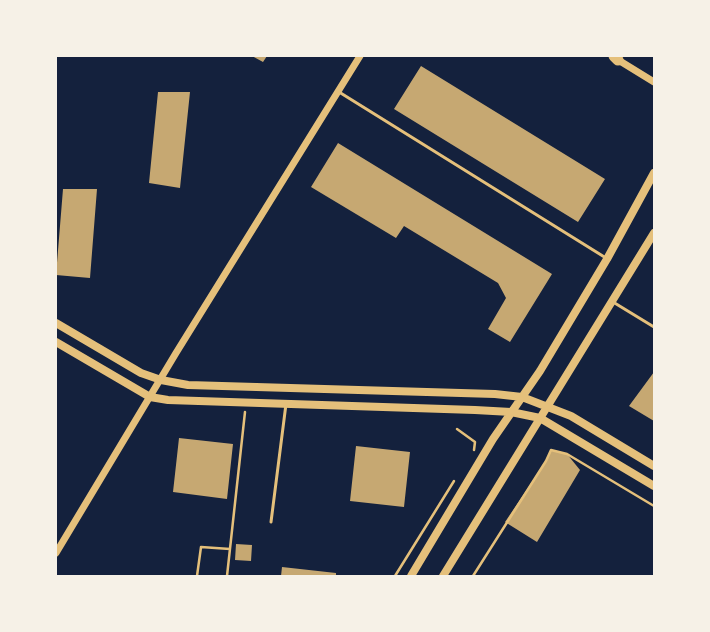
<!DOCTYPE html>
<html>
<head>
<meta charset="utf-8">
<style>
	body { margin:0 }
	#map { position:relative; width:710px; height:632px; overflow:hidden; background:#14213d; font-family:"Roboto Condensed",sans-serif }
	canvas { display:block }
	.frame { position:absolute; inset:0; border:57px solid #f6f1e7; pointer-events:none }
</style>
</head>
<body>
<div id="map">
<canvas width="710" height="632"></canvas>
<div class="frame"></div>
</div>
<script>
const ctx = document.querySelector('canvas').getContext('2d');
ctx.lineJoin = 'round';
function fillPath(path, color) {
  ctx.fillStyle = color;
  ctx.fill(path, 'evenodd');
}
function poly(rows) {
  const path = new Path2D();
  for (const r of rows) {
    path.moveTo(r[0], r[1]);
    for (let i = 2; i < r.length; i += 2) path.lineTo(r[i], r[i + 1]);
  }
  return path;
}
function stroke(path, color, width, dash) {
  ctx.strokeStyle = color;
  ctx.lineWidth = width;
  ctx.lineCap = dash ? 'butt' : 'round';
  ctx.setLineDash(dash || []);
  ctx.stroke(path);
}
fillPath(poly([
	[252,56,267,56,263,62],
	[421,66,605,179,578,222,394,109],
	[158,92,190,92,180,188,149,183],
	[338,143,552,274,510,342,488,329,506,298,498,283,404,226,396,238,311,187],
	[63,189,97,189,90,278,56,275],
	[654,372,654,421,629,406],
	[179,438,233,444,227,499,173,492],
	[356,446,410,452,404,507,350,501],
	[551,450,567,454,580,470,537,542,505,522,546,461],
	[236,544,252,545,251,561,235,560],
	[282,567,336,573,336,576,281,576]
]), '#c6a872');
stroke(poly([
	[457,429,475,442,474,450],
	[197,576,201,547,230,549],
	[227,576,245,412],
	[395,576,454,481],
	[473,576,546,461,551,450,567,454,654,506]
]), '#e5c07b', 2.5);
stroke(poly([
	[339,92,606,258],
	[613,302,654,327],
	[271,522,286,404]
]), '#e5c07b', 3);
stroke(poly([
	[615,58,654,82],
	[56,553,176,353,360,56]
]), '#e5c07b', 7);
stroke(poly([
	[56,323,141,373,161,380,188,385,495,394,522,397,571,416,654,466],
	[56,342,150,397,168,400,475,410,511,412,540,418,654,486],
	[411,576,493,439,540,371,607,259,654,173],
	[443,576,654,233]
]), '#e5c07b', 8);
stroke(poly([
	[614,56,618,60]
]), '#e5c07b', 11);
</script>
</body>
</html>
